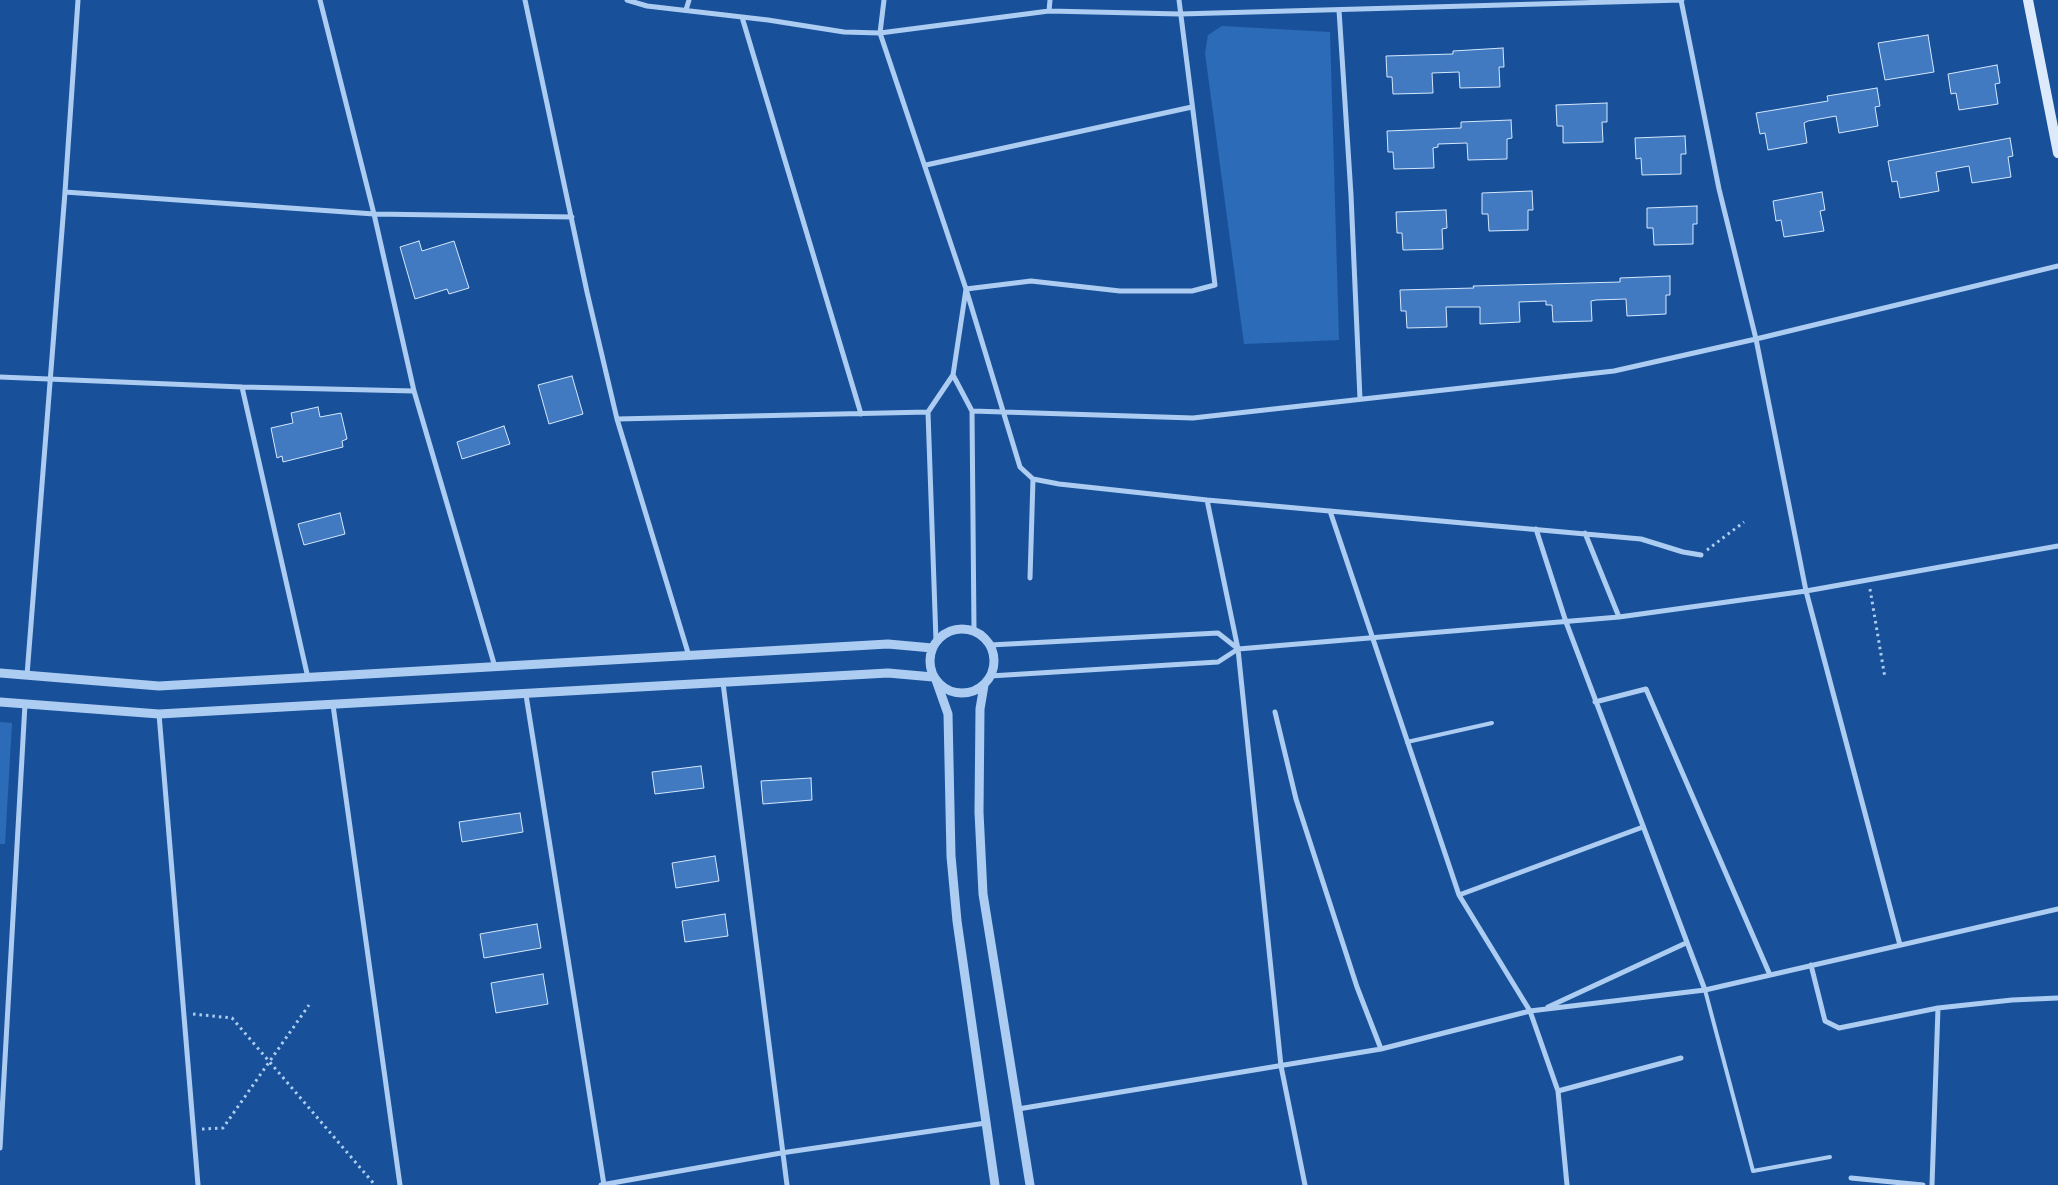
<!DOCTYPE html>
<html>
<head>
<meta charset="utf-8">
<style>
	body { margin:0 }
	canvas { display:block; background:#18519a }
</style>
</head>
<body>
<canvas width="2058" height="1185"></canvas>
<script>
const ctx = document.querySelector('canvas').getContext('2d');
ctx.lineJoin = 'round';
function fillPath(path, color) {
  ctx.fillStyle = color;
  ctx.fill(path, 'evenodd');
}
function poly(rows) {
  const path = new Path2D();
  for (const r of rows) {
    if (r.length === 3) {
      path.moveTo(r[0] + r[2], r[1]);
      path.arc(r[0], r[1], r[2], 0, 2 * Math.PI);
      continue;
    }
    path.moveTo(r[0], r[1]);
    for (let i = 2; i < r.length; i += 2) path.lineTo(r[i], r[i + 1]);
  }
  return path;
}
function stroke(path, color, width, dash) {
  ctx.strokeStyle = color;
  ctx.lineWidth = width;
  ctx.lineCap = dash ? 'butt' : 'round';
  ctx.setLineDash(dash || []);
  ctx.stroke(path);
}
fillPath(poly([
	[1222,26,1330,32,1339,340,1244,344,1205,53,1208,35],
	[0,722,12,723,5,844,0,844]
]), '#2c6bb7');
const building = poly([
	[1928,35,1934,72,1885,80,1878,43,1928,35],
	[1503,48,1504,67,1499,67,1500,87,1460,88,1459,72,1432,73,1433,93,1393,94,1392,77,1387,77,1386,56,1453,54,1453,51,1503,48],
	[1997,65,2000,83,1995,84,1998,104,1959,110,1956,93,1951,94,1948,74,1997,65],
	[1877,88,1880,106,1875,107,1878,126,1839,133,1836,116,1808,121,1804,123,1807,143,1768,150,1765,133,1760,134,1756,113,1828,101,1827,96,1877,88],
	[1607,103,1607,122,1602,122,1603,142,1563,143,1563,126,1557,126,1556,105,1607,103],
	[1511,120,1512,138,1507,139,1507,159,1468,160,1467,143,1438,144,1438,147,1433,148,1434,168,1394,169,1393,152,1388,152,1387,131,1461,128,1461,122,1511,120],
	[1685,136,1686,154,1681,154,1681,174,1642,175,1641,158,1636,159,1635,138,1685,136],
	[2010,138,2013,156,2008,157,2011,177,1972,183,1969,166,1936,172,1939,191,1900,198,1897,181,1892,182,1888,161,2010,138],
	[1532,191,1533,210,1528,210,1528,230,1489,231,1488,214,1482,214,1482,193,1532,191],
	[1822,192,1825,210,1820,211,1824,231,1784,237,1781,220,1776,221,1773,201,1822,192],
	[1697,206,1697,224,1693,224,1693,244,1654,245,1653,228,1647,228,1647,208,1697,206],
	[1446,210,1447,228,1442,229,1443,249,1403,250,1402,233,1397,233,1396,212,1446,210],
	[419,241,422,251,454,241,469,288,449,294,447,289,415,299,400,247,419,241],
	[1670,276,1670,295,1666,295,1666,314,1627,316,1626,299,1596,300,1591,301,1592,321,1553,322,1552,305,1546,305,1546,301,1519,302,1520,322,1480,324,1480,307,1446,307,1447,327,1407,328,1406,311,1401,311,1400,290,1474,288,1473,286,1620,282,1620,278,1670,276],
	[572,376,583,414,549,424,538,385,572,376],
	[318,407,320,417,341,413,347,439,342,441,343,447,283,462,282,456,277,458,271,428,293,423,291,413,318,407],
	[504,426,510,444,462,459,457,442,504,426],
	[340,513,345,534,304,545,298,524,340,513],
	[701,766,704,788,655,794,652,772,701,766],
	[811,778,812,800,763,804,761,781,811,778],
	[520,813,523,832,462,842,459,822,520,813],
	[715,856,719,881,676,888,672,863,715,856],
	[725,914,728,936,685,942,682,921,725,914],
	[537,924,541,948,484,958,480,934,537,924],
	[543,974,548,1004,496,1013,491,983,543,974]
]);
fillPath(building, '#417ac1');
stroke(building, '#d5e7fc', 1);
stroke(poly([
	[1707,550,1744,522],
	[1870,589,1885,678],
	[193,1014,232,1018,375,1185],
	[202,1129,223,1128,309,1005]
]), '#adccf1', 3, [2.5, 4]);
stroke(poly([
	[1407,742,1492,723],
	[1705,990,1753,1171,1830,1157]
]), '#adccf1', 4);
stroke(poly([
	[320,0,374,214,414,391,495,667],
	[525,0,587,292,617,419,689,656],
	[627,0,647,6,768,20,844,32,880,33,966,289,1020,467,1033,479,1059,484,1207,500,1641,539,1683,552,1701,555],
	[884,0,880,33,1049,11,1180,14,1682,0],
	[1681,0,1719,189,1756,339,1806,591,1900,945],
	[686,10,689,0],
	[1339,10,1351,195,1360,399],
	[1049,11,1050,0],
	[742,17,861,414],
	[926,165,1192,107],
	[65,192,374,214,572,217],
	[953,375,972,411,974,630],
	[0,377,242,387,414,391],
	[242,387,308,678],
	[972,411,1193,418,1614,371,1756,339,2058,266],
	[617,419,928,412],
	[1207,500,1238,649,1281,1066,1305,1185],
	[1330,511,1459,895,1530,1011,1558,1091,1681,1058],
	[1536,529,1566,622,1705,990],
	[1585,533,1619,617],
	[1030,578,1033,479],
	[936,641,928,412,953,375,966,289,1031,281,1120,291,1192,291,1215,285,1179,0],
	[990,645,1218,633,1237,648],
	[27,675,65,192,78,0],
	[990,676,1218,662,1238,649,1619,617,1806,591,2058,546],
	[723,683,787,1185],
	[526,695,604,1185],
	[1595,702,1646,689,1770,975],
	[333,705,400,1185],
	[1275,712,1296,799,1357,987,1381,1049],
	[159,714,198,1185],
	[1459,895,1643,827],
	[1811,965,1825,1021,1839,1028,1938,1008,2012,1000,2058,998],
	[1548,1007,1686,943],
	[1558,1091,1567,1185],
	[1018,1109,1381,1049,1530,1011,1705,990,2058,909],
	[0,1148,25,704],
	[1851,1178,1923,1185],
	[601,1185,781,1153,986,1123],
	[1932,1185,1938,1008]
]), '#adccf1', 5);
stroke(poly([
	[962,661,32],
	[0,673,159,686,888,644,932,648],
	[936,680,948,714,951,856,957,921,995,1185],
	[984,685,980,709,979,812,983,894,1030,1185],
	[0,702,159,714,888,673,933,677]
]), '#adccf1', 9);
stroke(poly([
	[2028,0,2058,153]
]), '#dceafc', 10);
</script>
</body>
</html>
